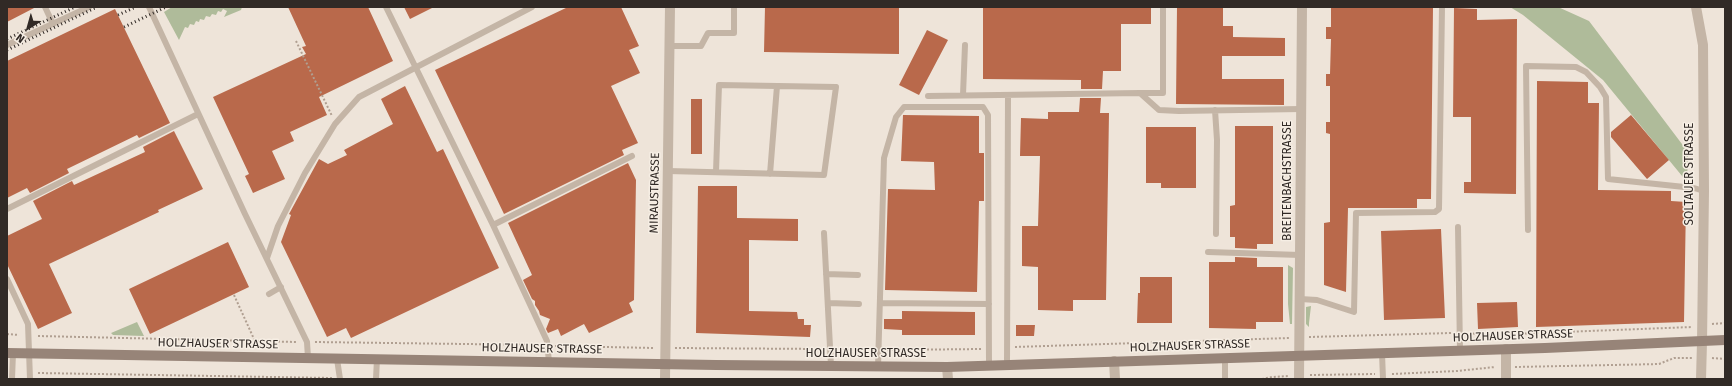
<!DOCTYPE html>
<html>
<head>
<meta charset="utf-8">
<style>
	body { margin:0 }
	#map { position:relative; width:1732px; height:386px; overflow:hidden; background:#eee4d9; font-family:"Fira Sans",sans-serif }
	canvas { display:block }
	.frame { position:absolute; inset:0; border:8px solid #312a26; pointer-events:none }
	.north { position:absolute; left:8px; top:8px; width:40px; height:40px; -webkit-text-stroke:3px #f6eee4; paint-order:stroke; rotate:217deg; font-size:11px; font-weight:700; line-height:16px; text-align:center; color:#312a26 }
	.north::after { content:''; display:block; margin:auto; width:14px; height:18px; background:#312a26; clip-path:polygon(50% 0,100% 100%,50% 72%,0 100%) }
</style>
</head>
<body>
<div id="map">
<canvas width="1732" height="386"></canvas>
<div class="frame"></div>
<div class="north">N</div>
</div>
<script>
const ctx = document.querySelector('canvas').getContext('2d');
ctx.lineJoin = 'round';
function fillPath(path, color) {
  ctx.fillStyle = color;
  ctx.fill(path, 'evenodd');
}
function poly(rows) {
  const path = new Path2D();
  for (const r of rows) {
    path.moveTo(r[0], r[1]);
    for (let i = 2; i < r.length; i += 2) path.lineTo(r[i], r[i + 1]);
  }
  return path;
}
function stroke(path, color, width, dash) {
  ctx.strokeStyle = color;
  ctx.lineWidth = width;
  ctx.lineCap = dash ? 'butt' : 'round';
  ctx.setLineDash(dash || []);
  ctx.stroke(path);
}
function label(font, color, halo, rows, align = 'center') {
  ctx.font = font + ' "Fira Sans",sans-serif';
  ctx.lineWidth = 3;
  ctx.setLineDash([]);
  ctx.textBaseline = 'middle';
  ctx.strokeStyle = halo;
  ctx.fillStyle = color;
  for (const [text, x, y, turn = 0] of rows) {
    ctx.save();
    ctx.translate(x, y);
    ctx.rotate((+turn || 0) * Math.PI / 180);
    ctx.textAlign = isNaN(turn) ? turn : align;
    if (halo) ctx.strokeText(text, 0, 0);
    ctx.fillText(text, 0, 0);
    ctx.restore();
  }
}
fillPath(poly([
	[172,7,242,7,241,10,224,17,227,11,223,9,221,12,218,11,216,15,212,14,210,17,206,16,204,20,200,19,199,22,196,21,194,25,190,24,188,28,185,27,179,40,164,12],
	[1510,7,1558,7,1589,21,1688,152,1687,182,1603,80,1523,15],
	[1288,265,1293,268,1292,324,1290,324,1288,304],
	[1311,306,1309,323,1309,327,1306,324,1306,307],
	[137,322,144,336,113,335,111,333]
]), '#afbb9a');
fillPath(poly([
	[7,7,36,7,7,22],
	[288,7,368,7,393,61,319,97,327,115,290,132,294,141,272,151,285,179,253,193,245,176,249,174,213,97,306,54,302,47,306,46],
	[404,7,434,7,410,19],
	[568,7,621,7,639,46,629,50,640,73,611,86,638,143,622,150,624,155,504,214,435,70],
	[765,7,899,7,899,54,764,52],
	[983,7,1151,7,1151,24,1121,24,1121,71,1103,71,1102,89,1081,89,1081,80,983,79],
	[1177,7,1223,7,1223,26,1233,26,1233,37,1285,38,1285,56,1222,56,1222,79,1284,79,1284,105,1176,104],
	[1331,7,1433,7,1431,199,1417,199,1417,208,1348,208,1346,292,1324,285,1324,223,1330,222,1330,134,1326,133,1326,122,1330,122,1330,86,1326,86,1326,74,1330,74,1331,39,1326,39,1326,27,1331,27],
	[1454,8,1477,9,1477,20,1517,19,1516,194,1464,193,1464,182,1471,182,1471,117,1453,117],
	[115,9,170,123,139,138,137,135,67,169,69,173,30,193,27,188,7,198,7,61],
	[927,30,948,40,919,95,899,85],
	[1537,81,1588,82,1588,103,1599,103,1598,190,1671,191,1671,201,1686,202,1684,322,1536,327],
	[405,86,437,152,443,149,499,268,351,338,346,328,327,337,281,242,291,215,289,214,319,159,328,164,347,155,344,150,393,124,381,99],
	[1080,98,1101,98,1100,113,1109,113,1106,300,1073,300,1073,311,1038,310,1038,267,1022,266,1022,226,1038,226,1040,156,1020,156,1021,118,1048,119,1048,112,1079,112],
	[691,99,702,99,702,154,691,154],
	[903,115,979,116,979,153,984,153,984,201,979,201,977,292,885,290,888,189,935,190,934,162,901,161],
	[1631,115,1669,160,1647,179,1611,137,1611,132],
	[1235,126,1273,126,1273,244,1257,244,1257,249,1235,248,1235,237,1230,237,1230,206,1235,205],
	[1146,127,1196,127,1196,188,1161,188,1161,183,1146,183],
	[174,131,203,189,158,210,159,212,49,264,72,313,38,329,7,264,7,236,42,219,33,201,72,181,74,185,145,152,143,147],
	[628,163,636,180,634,300,629,303,633,312,589,333,584,324,561,336,558,329,548,333,546,329,550,319,540,315,539,311,535,305,535,301,532,299,523,280,532,275,508,223],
	[698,186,737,186,737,218,798,219,798,241,749,240,749,311,797,312,798,319,804,319,804,325,811,325,810,337,696,333],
	[1441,229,1445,318,1384,320,1381,231],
	[228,242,249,287,150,334,129,289],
	[1235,257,1257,258,1257,267,1283,267,1283,322,1256,322,1256,329,1209,328,1209,262,1235,262],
	[1140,277,1172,277,1172,323,1137,323,1138,293,1140,293],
	[1517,302,1518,327,1478,329,1477,303],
	[902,311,975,312,975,335,902,335,902,330,884,329,884,319,902,319],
	[1016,325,1035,325,1034,336,1016,336]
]), '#b9694b');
stroke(poly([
	[296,41,332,116],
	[234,295,254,339],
	[1712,324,1725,323],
	[1469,333,1486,335,1692,327],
	[7,334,19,335],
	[38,336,297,342],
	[1309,337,1451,333],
	[315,342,539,345],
	[555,346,655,348],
	[1015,347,1289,338],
	[675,348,821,349],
	[839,350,871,350],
	[887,350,981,349],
	[1712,358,1725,359],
	[1515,367,1659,364,1674,358,1692,358],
	[38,373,332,378],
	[1392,374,1457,371,1495,367],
	[1310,375,1375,374],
	[348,379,368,379],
	[1168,379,1190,379],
	[1262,379,1272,377,1289,376]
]), '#b09f91', 2, [2, 2]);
stroke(poly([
	[45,7,53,24],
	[149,7,245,214,307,342,308,358],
	[386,7,493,225,547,341,549,362],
	[7,45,89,7],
	[670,46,701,46,708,33,734,33,734,7],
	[1140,93,1163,93,1163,7],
	[963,95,965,45],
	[928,96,1140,93,1159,110,1179,111,1301,109],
	[1215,110,1217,140,1216,234],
	[668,171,824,175,836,87,719,85,716,172],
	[770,174,777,86],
	[7,209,198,114],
	[493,225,632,156],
	[1458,227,1460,350],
	[1528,230,1526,66,1576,67,1586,72,1600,87,1606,97,1608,179,1694,188,1704,191],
	[824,233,831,366],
	[1208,252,1300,255],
	[267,258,278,226,305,173,335,124,359,97,532,7],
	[826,274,858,275],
	[7,279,28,324,30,379],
	[269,294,281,287],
	[1300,299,1317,300,1354,312,1356,213,1435,212,1439,209,1442,7],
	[828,303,859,304],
	[880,303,989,304],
	[1382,353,1383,379],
	[1225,358,1225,379],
	[337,359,340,379],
	[1007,365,1008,95],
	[878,367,884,158,896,117,904,107,983,107,988,115,989,366],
	[12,379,13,353],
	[376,379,377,359]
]), '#c4b5a6', 6);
stroke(poly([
	[1696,7,1703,45,1704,191,1702,342],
	[1114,361,1115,379],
	[947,367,948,379],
	[665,379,670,7],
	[1299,379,1302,7],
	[1506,379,1506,349]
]), '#c4b5a6', 10);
stroke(poly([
	[1701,379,1702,342]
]), '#c4b5a6', 10);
stroke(poly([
	[7,353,716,365,947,367,1545,348,1725,340]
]), '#978478', 10);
stroke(poly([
	[118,15,136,7],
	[124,27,166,7],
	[7,39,75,7],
	[7,50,97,7]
]), '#312a26', 3, [1, 3]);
label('12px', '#312a26', '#f6eee4', [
	["SOLTAUER STRASSE",1690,174,-90],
	["BREITENBACHSTRASSE",1288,181,-90],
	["MIRAUSTRASSE",655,193,-89],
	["HOLZHAUSER STRASSE",1513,336,-2],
	["HOLZHAUSER STRASSE",218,344,1],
	["HOLZHAUSER STRASSE",1190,346,-2],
	["HOLZHAUSER STRASSE",542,349,1],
	["HOLZHAUSER STRASSE",866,354]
]);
</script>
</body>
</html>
